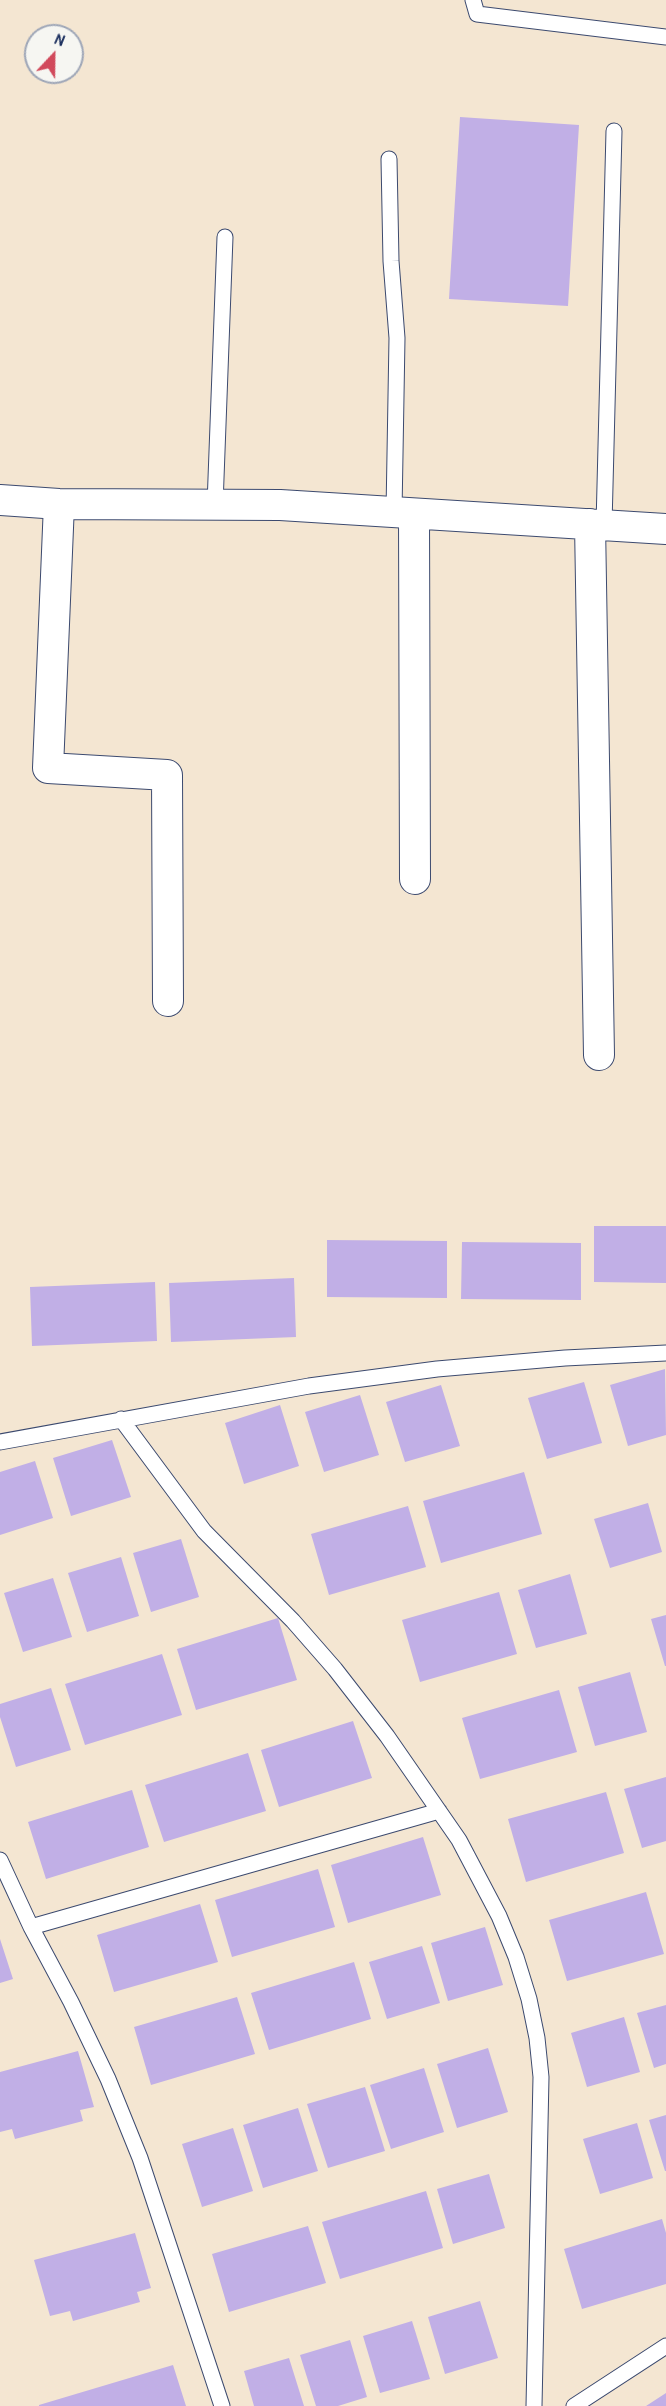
<!DOCTYPE html>
<html>
<head>
<meta charset="utf-8">
<style>
	body { margin:0 }
	#map { position:relative; width:666px; height:2406px; overflow:hidden; background:#f4e6d2; font-family:"Patrick Hand",sans-serif }
	canvas { display:block }
	.north { position:absolute; left:24px; top:24px; width:60px; height:60px; box-sizing:border-box; background:#f6f6f2; border:2px solid #9ea6b7; border-radius:50%; rotate:22deg; font-size:16px; font-weight:700; line-height:24px; text-align:center; color:#1b2f5e }
	.north::after { content:''; display:block; margin:auto; width:21px; height:27px; background:#d1495b; clip-path:polygon(50% 0,100% 100%,50% 72%,0 100%) }
</style>
</head>
<body>
<div id="map">
<canvas width="666" height="2406"></canvas>
<div class="north">N</div>
</div>
<script>
const ctx = document.querySelector('canvas').getContext('2d');
ctx.lineJoin = 'round';
function fillPath(path, color) {
  ctx.fillStyle = color;
  ctx.fill(path, 'evenodd');
}
function poly(rows) {
  const path = new Path2D();
  for (const r of rows) {
    path.moveTo(r[0], r[1]);
    for (let i = 2; i < r.length; i += 2) path.lineTo(r[i], r[i + 1]);
  }
  return path;
}
function stroke(path, color, width, dash) {
  ctx.strokeStyle = color;
  ctx.lineWidth = width;
  ctx.lineCap = dash ? 'butt' : 'round';
  ctx.setLineDash(dash || []);
  ctx.stroke(path);
}
fillPath(poly([
	[460,117,579,125,568,306,449,299],
	[594,1226,666,1226,666,1283,594,1282],
	[327,1240,447,1241,447,1298,327,1297],
	[462,1242,581,1243,581,1300,461,1299],
	[294,1278,296,1337,171,1342,169,1283],
	[155,1282,157,1341,32,1346,30,1287],
	[665,1369,666,1435,628,1446,610,1385],
	[584,1382,602,1443,547,1459,528,1398],
	[441,1385,460,1446,405,1462,386,1402],
	[360,1395,379,1455,324,1472,305,1412],
	[280,1405,299,1466,244,1484,225,1423],
	[112,1440,131,1497,71,1516,53,1458],
	[35,1461,53,1518,0,1535,0,1472],
	[524,1472,542,1534,441,1563,423,1501],
	[648,1503,662,1552,610,1568,594,1519],
	[408,1506,426,1567,329,1595,311,1534],
	[181,1539,199,1597,151,1612,133,1553],
	[121,1557,139,1616,87,1632,68,1573],
	[570,1574,587,1634,536,1648,518,1590],
	[53,1578,72,1637,23,1652,4,1593],
	[499,1592,517,1654,420,1682,402,1620],
	[666,1615,666,1666,665,1666,651,1619],
	[278,1618,297,1680,196,1710,177,1649],
	[162,1654,182,1715,85,1745,65,1684],
	[630,1672,647,1732,595,1746,578,1687],
	[51,1688,71,1750,16,1767,0,1717,0,1704],
	[559,1690,577,1752,480,1779,462,1718],
	[353,1721,372,1778,279,1807,261,1750],
	[248,1753,266,1811,164,1842,145,1785],
	[666,1777,666,1841,642,1848,624,1789],
	[132,1790,149,1847,46,1879,28,1822],
	[606,1792,624,1853,526,1882,508,1819],
	[423,1837,441,1895,348,1923,331,1865],
	[318,1869,335,1927,232,1957,215,1900],
	[646,1892,664,1954,567,1981,549,1920],
	[200,1904,218,1962,114,1992,97,1935],
	[485,1927,503,1985,448,2001,431,1943],
	[0,1939,13,1979,0,1983],
	[422,1946,440,2003,387,2019,369,1962],
	[354,1962,371,2019,269,2050,251,1993],
	[237,1997,255,2054,151,2085,134,2027],
	[666,2005,666,2064,654,2068,637,2013],
	[624,2017,640,2072,587,2087,571,2033],
	[488,2048,508,2112,457,2128,437,2064],
	[78,2051,94,2107,80,2110,83,2121,15,2139,12,2129,0,2132,0,2072],
	[424,2068,444,2132,391,2149,370,2085],
	[365,2087,385,2151,328,2168,307,2104],
	[298,2108,318,2171,263,2188,243,2125],
	[666,2115,666,2171,665,2171,649,2120],
	[637,2123,653,2178,600,2194,583,2139],
	[233,2128,253,2191,202,2207,182,2144],
	[489,2174,505,2228,453,2244,437,2189],
	[426,2191,443,2248,340,2279,322,2222],
	[662,2219,666,2233,666,2284,582,2309,564,2249],
	[308,2226,326,2283,229,2312,212,2254],
	[135,2233,151,2288,137,2292,140,2302,73,2321,70,2311,50,2316,34,2260],
	[480,2301,498,2358,445,2374,428,2317],
	[412,2321,430,2379,380,2393,363,2336],
	[350,2340,367,2397,338,2406,316,2406,300,2355],
	[289,2358,304,2406,254,2406,244,2371],
	[173,2365,186,2406,39,2406,39,2405],
	[666,2393,666,2406,646,2406]
]), '#c1afe6');
const service = poly([
	[473,0,477,14,666,37],
	[389,159,391,261,397,338,394,512],
	[215,505,225,237],
	[604,525,614,131],
	[121,1419,204,1531,293,1621,335,1669,387,1736,459,1840,499,1916,516,1957,529,1999,537,2038,541,2077,534,2406],
	[0,1442,309,1386,437,1369,565,1358,666,1353],
	[0,1860,31,1927,71,2002,108,2079,140,2158,222,2406],
	[31,1927,439,1811],
	[574,2406,666,2346]
]);
const minor = poly([
	[0,500,59,504,280,505,666,529],
	[59,504,48,768,167,775,168,1001],
	[414,514,415,879],
	[590,524,599,1055]
]);
stroke(service, '#3c4a6f', 17);
stroke(minor, '#3c4a6f', 32);
stroke(service, '#fff', 15);
stroke(minor, '#fff', 30);
</script>
</body>
</html>
